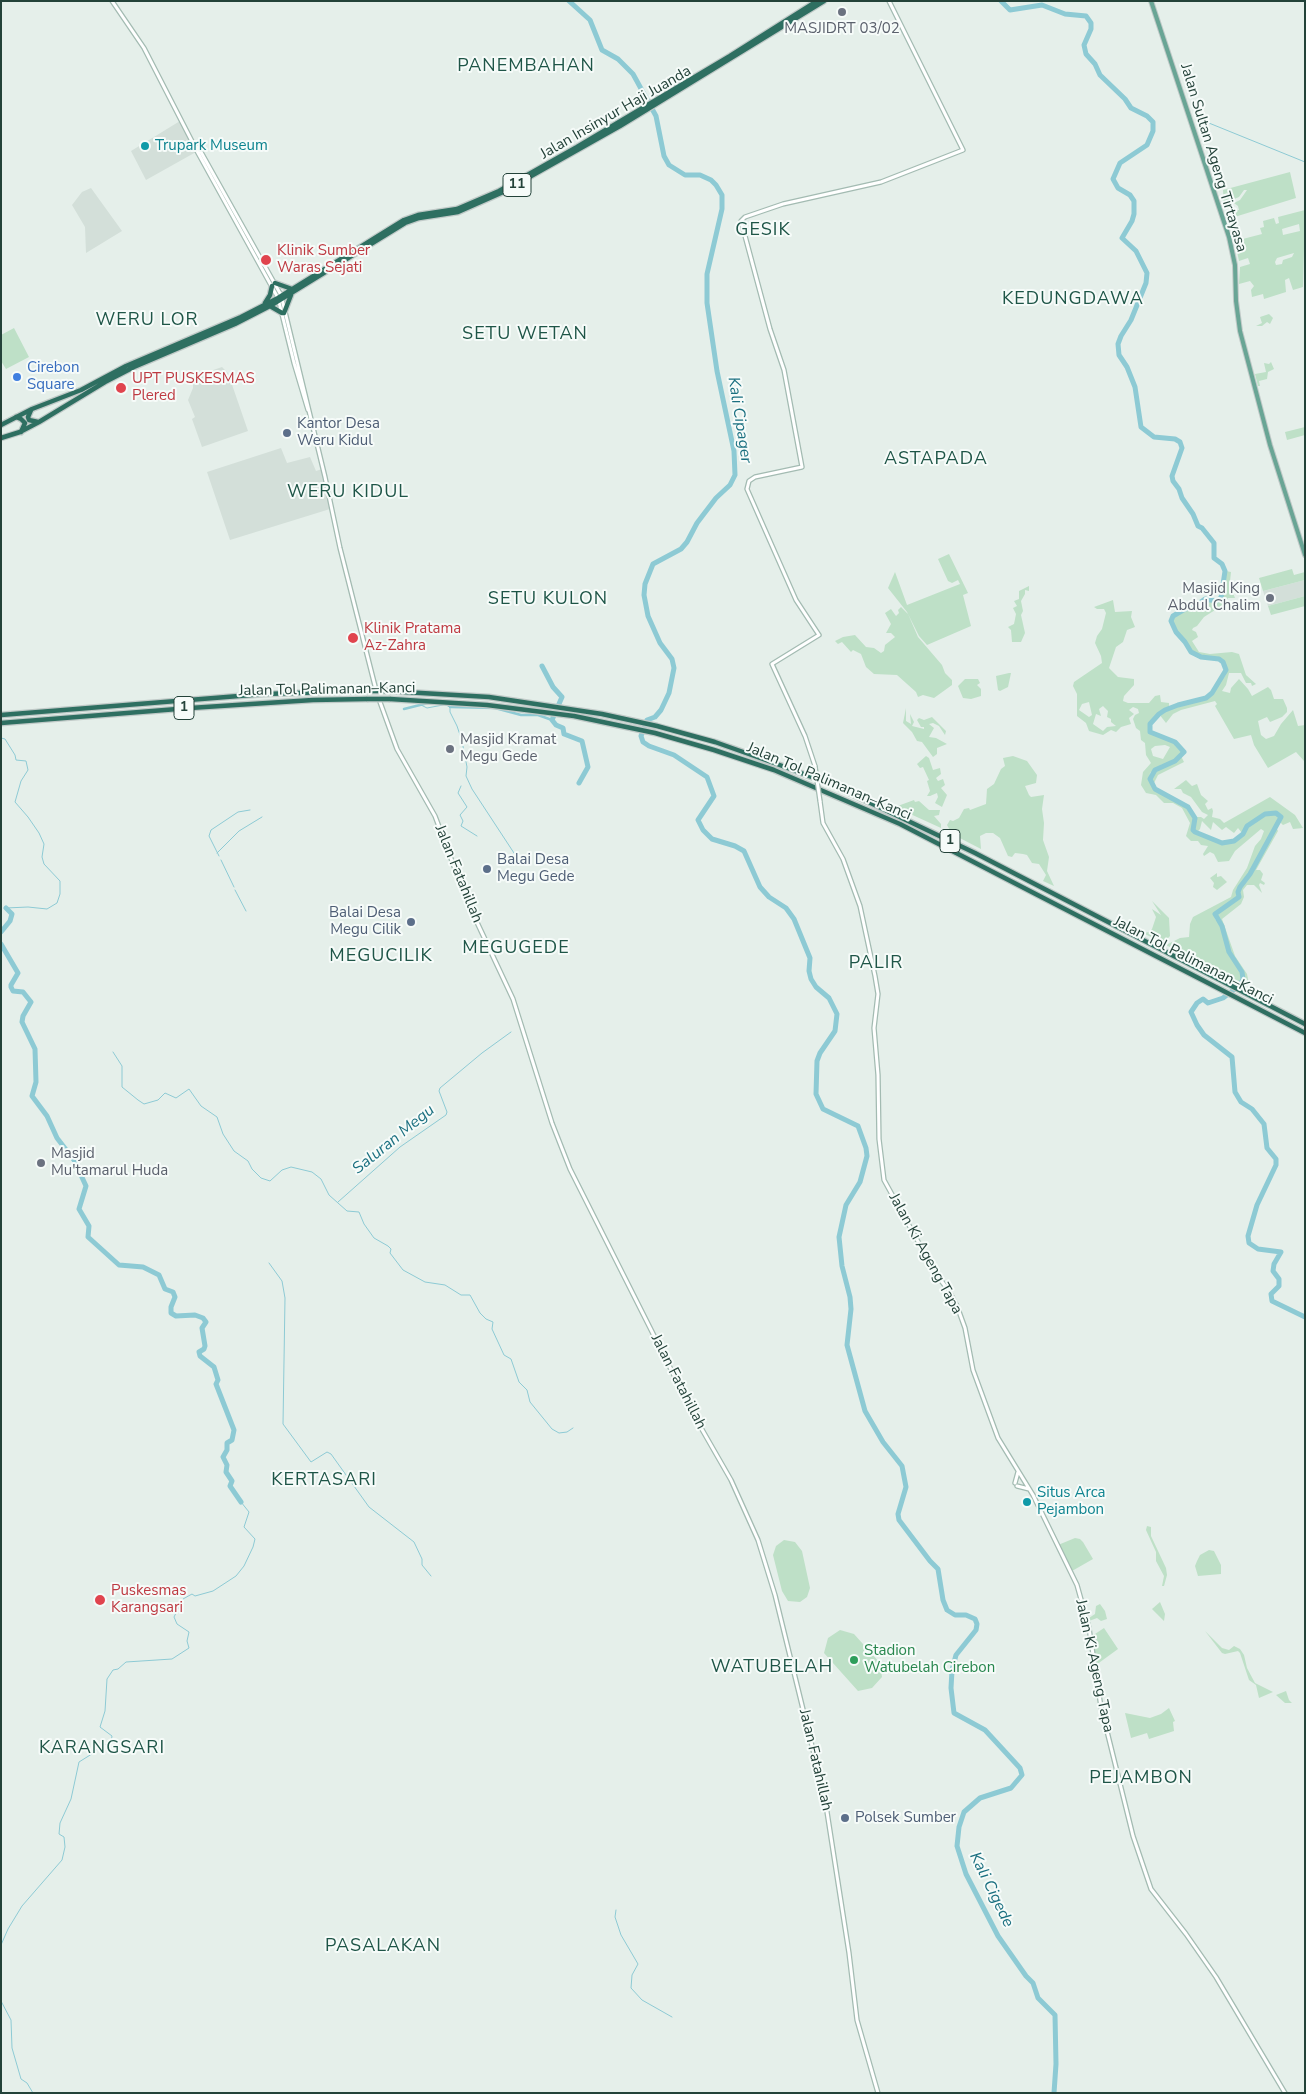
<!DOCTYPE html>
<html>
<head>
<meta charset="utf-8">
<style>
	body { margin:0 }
	#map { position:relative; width:1306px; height:2094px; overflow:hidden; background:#e5efea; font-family:"Nunito Sans",sans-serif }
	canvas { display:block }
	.frame { position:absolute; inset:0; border:2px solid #234239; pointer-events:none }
</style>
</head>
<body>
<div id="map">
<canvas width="1306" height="2094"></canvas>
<div class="frame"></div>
</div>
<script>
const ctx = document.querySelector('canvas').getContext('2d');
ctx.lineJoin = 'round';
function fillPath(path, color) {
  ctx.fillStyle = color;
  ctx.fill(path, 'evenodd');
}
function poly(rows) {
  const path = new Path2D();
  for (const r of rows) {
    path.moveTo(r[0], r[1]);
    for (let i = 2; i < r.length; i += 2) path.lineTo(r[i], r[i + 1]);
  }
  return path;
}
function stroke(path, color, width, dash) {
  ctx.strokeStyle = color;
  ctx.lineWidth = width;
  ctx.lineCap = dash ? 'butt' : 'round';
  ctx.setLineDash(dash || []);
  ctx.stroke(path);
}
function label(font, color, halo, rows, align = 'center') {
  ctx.font = font + ' "Nunito Sans",sans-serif';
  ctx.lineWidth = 4;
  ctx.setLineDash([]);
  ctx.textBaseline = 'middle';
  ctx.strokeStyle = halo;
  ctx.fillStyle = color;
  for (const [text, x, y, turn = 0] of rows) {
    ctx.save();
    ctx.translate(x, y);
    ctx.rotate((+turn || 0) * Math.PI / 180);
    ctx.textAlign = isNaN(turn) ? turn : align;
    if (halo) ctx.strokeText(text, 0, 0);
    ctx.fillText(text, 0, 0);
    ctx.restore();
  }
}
fillPath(poly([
	[180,121,196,152,146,180,131,151],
	[91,188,122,231,86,253,85,227,72,205,82,192],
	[222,367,228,373,248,431,202,447,192,419,195,417,188,400,193,388,193,377],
	[281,448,287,463,310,457,316,471,322,469,330,509,230,540,207,472],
	[1305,580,1305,596,1268,606,1263,591]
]), '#d3dfd9');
fillPath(poly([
	[1290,172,1296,198,1228,219,1226,212,1239,210,1238,206,1234,203,1240,200,1247,190,1244,190,1239,197,1232,200,1230,206,1224,207,1223,190],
	[1305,210,1303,287,1293,290,1289,278,1285,280,1286,292,1264,299,1263,294,1252,297,1251,290,1254,286,1250,281,1239,284,1240,267,1250,264,1248,258,1239,261,1235,241,1262,234,1260,228,1264,227,1263,221,1274,218,1276,224,1279,223,1278,217],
	[1299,224,1300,231,1283,235,1282,229],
	[1294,253,1292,257,1283,260,1282,264,1276,265,1275,262,1277,258],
	[1269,314,1273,318,1270,324,1267,322,1262,326,1256,326,1262,323,1260,317],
	[14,328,29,357,6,369,1,361,1,335],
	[1271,362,1274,369,1268,372,1267,379,1259,381,1260,386,1258,386,1255,374,1266,372,1264,363,1269,364],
	[1305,427,1305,435,1287,440,1285,432],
	[949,554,968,593,963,595,971,626,927,645,919,636,907,612,888,588,895,572,907,605,960,584,958,580,952,583,948,581,938,559],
	[1292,569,1294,575,1305,572,1305,580,1263,591,1259,578],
	[1226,571,1231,572,1229,591,1233,593,1235,598,1228,598,1223,605,1204,617,1197,626,1193,628,1192,630,1196,632,1198,637,1192,641,1199,652,1210,654,1232,652,1239,654,1246,675,1256,684,1252,686,1251,683,1246,683,1241,673,1229,673,1226,685,1222,691,1230,693,1231,688,1239,679,1248,689,1252,696,1268,687,1271,690,1274,699,1283,699,1287,708,1287,712,1282,717,1270,722,1267,717,1258,721,1261,735,1266,739,1274,736,1281,724,1293,710,1298,726,1305,725,1304,761,1296,752,1268,768,1254,745,1251,735,1234,739,1215,706,1217,704,1215,701,1181,710,1173,714,1166,723,1159,714,1179,706,1207,699,1225,676,1227,670,1224,661,1219,659,1201,656,1192,651,1186,641,1177,632,1172,621,1174,617,1185,609,1196,606,1205,600,1217,602,1221,598,1225,585],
	[1029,586,1029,591,1025,590,1025,594,1021,601,1023,611,1021,615,1025,633,1021,642,1012,642,1011,630,1008,627,1014,624,1016,614,1013,608,1017,606,1014,601,1019,599,1019,591],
	[1305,596,1305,606,1271,615,1268,606],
	[1113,600,1115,612,1132,611,1131,617,1135,627,1127,630,1123,642,1116,647,1109,668,1118,677,1134,679,1134,685,1124,696,1123,701,1128,703,1149,703,1155,696,1160,695,1161,702,1169,703,1169,707,1154,717,1149,724,1148,729,1153,735,1175,743,1182,752,1174,760,1161,765,1150,773,1149,779,1154,789,1188,808,1194,818,1192,830,1194,833,1221,844,1234,842,1244,835,1248,827,1266,815,1275,814,1279,817,1249,873,1239,886,1237,892,1238,897,1214,914,1215,919,1221,926,1228,952,1241,973,1242,978,1240,983,1166,945,1180,938,1189,937,1190,924,1193,917,1231,897,1233,890,1247,868,1255,846,1261,839,1264,831,1261,829,1235,851,1229,861,1218,862,1214,854,1210,852,1204,856,1203,854,1208,846,1201,845,1198,841,1191,841,1186,836,1190,823,1182,808,1173,803,1164,803,1156,795,1146,793,1141,785,1143,772,1151,763,1146,755,1145,743,1141,740,1140,731,1136,728,1133,719,1135,715,1139,713,1138,709,1133,707,1129,710,1134,714,1129,718,1131,724,1121,727,1116,732,1111,730,1103,735,1089,731,1086,723,1077,716,1077,694,1073,686,1074,682,1102,663,1101,656,1095,643,1097,636,1102,629,1106,613,1104,609,1097,609,1094,607],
	[1089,702,1092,715,1089,717,1079,710,1082,704],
	[1103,706,1108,711,1107,717,1111,719,1111,722,1116,726,1107,727,1103,731,1093,724,1096,714,1101,716,1099,709],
	[1165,745,1170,747,1163,759,1153,756,1151,749,1155,746],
	[901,607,908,614,918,637,942,665,945,673,952,680,952,685,934,698,923,695,918,697,916,692,897,675,874,674,866,667,861,654,853,650,851,652,842,642,838,644,835,641,843,637,855,635,866,647,874,648,881,653,884,651,885,645,895,637,891,633,886,633,891,624,885,613,891,609,896,616,899,613,898,610],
	[1009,673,1011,673,1008,687,1000,691,998,690,996,676],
	[965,679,978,679,980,683,977,685,981,689,981,696,971,699,963,698,958,686],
	[906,708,906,721,911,724,910,714,914,722,912,726,924,729,924,727,921,727,917,720,919,718,924,720,932,717,946,731,945,735,939,726,933,723,929,724,934,728,929,737,936,738,947,744,937,748,937,754,933,757,922,742,917,741,912,732,903,723],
	[926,756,929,758,933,770,940,768,941,774,936,778,938,781,943,779,945,785,941,788,947,795,942,807,935,803,938,797,937,793,930,796,927,796,930,791,927,781,929,780,923,767,920,768,917,764],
	[1013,756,1027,761,1037,775,1036,783,1025,786,1029,795,1031,797,1044,795,1042,809,1044,823,1043,840,1049,857,1047,871,1054,886,1043,881,1046,875,1039,864,1032,863,1027,855,1023,854,1015,853,1012,857,1008,856,1000,838,993,833,986,833,980,836,981,849,952,834,947,825,950,820,953,821,959,818,964,809,969,808,970,810,986,804,987,789,994,784,1001,769,1005,766,1003,758],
	[1181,756,1184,762,1158,775,1154,783,1151,778,1155,770,1175,761],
	[1186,780,1192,786,1197,784,1201,795,1208,801,1205,804,1208,810,1212,808,1213,811,1212,817,1220,819,1224,823,1270,797,1295,815,1303,828,1293,829,1290,822,1283,825,1280,822,1282,816,1276,812,1271,811,1256,818,1246,826,1242,833,1238,828,1234,833,1226,827,1222,830,1213,822,1211,830,1202,821,1200,829,1198,831,1194,830,1196,817,1201,817,1204,819,1208,815,1202,812,1191,797,1183,793,1181,789,1174,789],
	[914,800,915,802,919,801,929,810,940,810,939,815,934,816,941,824,941,828,895,807],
	[1276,827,1278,831,1256,870,1260,870,1263,874,1261,880,1265,883,1264,885,1260,883,1259,885,1262,893,1254,885,1247,885,1243,890,1244,897,1241,904,1222,919,1235,956,1247,974,1249,984,1246,986,1242,984,1244,979,1243,972,1230,951,1223,925,1216,915,1240,897,1239,892,1241,887,1251,874],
	[1217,873,1217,877,1221,876,1227,882,1217,890,1213,887,1214,883,1210,878],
	[1152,901,1169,918,1170,936,1163,943,1143,933,1149,932,1152,929,1156,917,1152,909,1161,915],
	[1147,1526,1151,1527,1151,1536,1166,1568,1167,1575,1164,1586,1162,1586,1164,1576,1156,1561,1156,1552,1146,1530],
	[1075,1538,1080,1539,1083,1542,1093,1559,1072,1571,1058,1545],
	[784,1540,795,1542,802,1551,810,1588,807,1597,800,1602,788,1601,782,1591,773,1555,776,1546],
	[1209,1550,1214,1551,1221,1565,1221,1574,1198,1576,1195,1566,1197,1561,1200,1555],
	[1160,1602,1165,1614,1164,1621,1152,1609],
	[1100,1604,1105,1611,1107,1619,1101,1621,1097,1618,1089,1621,1089,1618,1095,1614,1096,1606],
	[1104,1628,1118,1649,1096,1665,1092,1636],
	[840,1630,854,1634,880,1663,882,1677,872,1688,858,1691,824,1653,828,1638],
	[1205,1631,1222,1648,1229,1650,1234,1646,1240,1649,1244,1655,1247,1668,1255,1683,1273,1692,1259,1698,1256,1685,1249,1680,1240,1653,1238,1651,1225,1654,1222,1653],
	[1286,1691,1289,1700,1292,1703,1285,1703,1276,1695],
	[1169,1708,1175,1721,1173,1722,1174,1731,1149,1739,1147,1733,1131,1738,1125,1713,1150,1718,1161,1714]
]), '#bee0c7');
stroke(poly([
	[1199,119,1305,162],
	[419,704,427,708,443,705],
	[447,705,450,708,450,712,457,726,462,741,467,767,466,776,472,789,514,853],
	[1,738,5,739,15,755,16,760,26,761,28,770,21,781,15,802,28,817,39,833,44,844,42,857,44,864,60,881,60,894,57,903,47,909,28,907,6,908],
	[461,786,458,793,467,807,460,815,463,821,461,826,477,836],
	[217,853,239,831,262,817],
	[219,856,209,836,211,830,238,812,250,810],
	[221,860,234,887],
	[235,890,246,911],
	[113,1052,122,1066,122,1087,138,1100,144,1104,158,1100,165,1093,176,1098,189,1089,201,1106,217,1117,223,1134,234,1151,248,1161,252,1169,261,1178,270,1181,282,1170,291,1167,312,1172,321,1179,329,1195,347,1211,359,1212,364,1224,374,1238,388,1246,391,1249,390,1253,403,1270,425,1282,445,1285,461,1295,470,1295,480,1313,486,1319,493,1322,492,1329,504,1355,511,1359,519,1382,527,1390,530,1402,552,1429,559,1433,567,1432,573,1428],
	[338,1202,400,1147,446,1115,447,1112,439,1091,440,1088,482,1053,511,1032],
	[269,1263,282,1281,285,1298,283,1424,311,1462,327,1452,331,1454,369,1507,414,1542,422,1559,422,1565,431,1576],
	[616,1910,615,1917,621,1935,638,1964,632,1975,631,1988,642,2000,672,2017],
	[1,1945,8,1929,22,1906,62,1860,65,1847,64,1837,59,1834,60,1823,71,1799,79,1762,95,1752,99,1745,110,1744,111,1742,112,1736,100,1727,105,1711,107,1679,113,1670,118,1669,126,1662,172,1659,189,1648,187,1641,189,1632,177,1624,174,1617,183,1599,192,1594,195,1596,213,1591,236,1576,244,1566,253,1547,255,1539,244,1527,249,1512,241,1502],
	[1,2001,11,2020,12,2048,21,2079,27,2083,33,2093]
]), '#8dcad4', 1);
stroke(poly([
	[446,704,451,707,495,708,521,715,538,715,552,720],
	[404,709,428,703]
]), '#8dcad4', 2.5);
stroke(poly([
	[569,1,590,20,602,50,618,59,633,74,656,116,664,156,669,165,685,175,700,175,711,180,716,185,722,195,722,209,707,274,707,303,717,371,734,451,735,475,730,485,716,498,697,523,687,542,681,549,653,564,645,584,644,595,648,616,660,643,672,659,674,668,669,693,661,710,655,717,647,720,641,736,643,742,649,746,674,755,707,777,714,796,698,820,703,830,712,839,735,846,744,851,760,887,769,897,786,908,794,919,810,958,809,971,811,979,816,987,829,998,837,1014,835,1031,820,1053,817,1061,816,1094,823,1109,858,1126,866,1148,867,1156,860,1182,846,1205,839,1237,842,1266,850,1297,851,1309,847,1345,865,1411,883,1442,902,1466,906,1487,898,1514,899,1520,930,1561,938,1569,943,1600,947,1610,955,1615,966,1615,975,1619,977,1624,976,1630,956,1655,952,1670,951,1688,954,1713,985,1730,1020,1768,1022,1775,1011,1788,980,1798,964,1812,959,1827,957,1846,966,1874,998,1936,1026,1976,1033,1983,1038,1998,1055,2015,1056,2064,1054,2093],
	[1001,1,1010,10,1042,5,1065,14,1086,16,1091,23,1091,29,1084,45,1086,54,1095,64,1100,75,1125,99,1131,108,1147,116,1153,122,1153,131,1147,145,1120,163,1113,179,1118,188,1130,195,1134,201,1134,214,1132,221,1122,238,1136,251,1147,273,1146,283,1131,320,1121,336,1118,344,1119,355,1127,367,1135,387,1141,427,1154,437,1175,439,1180,442,1182,448,1172,476,1173,481,1179,489,1182,498,1193,514,1198,526,1202,528,1214,543,1214,558,1222,564,1225,571,1221,598,1216,601,1205,599,1195,606,1185,609,1173,616,1171,621,1176,632,1185,642,1191,652,1201,657,1219,659,1223,662,1226,670,1212,693,1206,698,1178,705,1165,710,1159,714,1150,724,1150,732,1175,742,1184,752,1175,761,1155,770,1150,779,1155,789,1188,807,1195,818,1193,830,1195,832,1222,843,1234,841,1243,834,1247,826,1265,814,1276,813,1281,817,1250,874,1240,887,1238,892,1239,897,1215,914,1222,926,1229,952,1242,972,1243,979,1240,985,1223,998,1208,1003,1203,999,1197,1003,1191,1012,1197,1025,1204,1035,1232,1057,1235,1092,1241,1102,1252,1109,1264,1124,1267,1148,1276,1159,1276,1165,1257,1205,1248,1236,1249,1243,1258,1249,1281,1252,1274,1264,1273,1271,1279,1279,1279,1286,1271,1294,1272,1301,1305,1317],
	[542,666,553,687,562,697,552,720,556,725,563,728,564,734,582,741,588,767,579,783],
	[1,932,10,921,12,914,6,908],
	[1,944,18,973,11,985,11,987,13,991,23,992,31,1002,23,1016,22,1022,35,1049,36,1082,32,1096,47,1116,57,1138,74,1160,86,1186,79,1209,89,1226,88,1237,119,1265,143,1267,159,1275,165,1289,173,1292,175,1297,171,1307,171,1313,176,1316,195,1315,203,1318,206,1322,202,1328,205,1346,204,1349,199,1352,200,1356,214,1367,218,1380,216,1384,234,1430,232,1440,227,1443,227,1450,223,1457,227,1465,226,1472,232,1481,230,1486,241,1502]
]), '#8dcad4', 5);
const secondary = poly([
	[112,1,144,48,198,153,278,298,294,363,308,410],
	[197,147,201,152,281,295,325,477,340,548,375,686],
	[380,702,397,749,435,816,467,901,513,999,552,1123,570,1169,696,1419,731,1480,758,1540,775,1595,825,1799,849,1953,857,2020,878,2093],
	[815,766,805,736,772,664,819,635,796,600,747,489,749,481,755,477,802,467,784,370,770,329,741,221,745,217,783,204,881,182,963,150,889,1],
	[820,801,823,823,843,859,860,906,875,976,878,994,874,1028,878,1075,879,1139,884,1180,936,1274,949,1291,957,1306,965,1328,973,1370,998,1438,1033,1495,1077,1585,1089,1628,1101,1707,1133,1836,1151,1889,1186,1934,1216,1977,1285,2093],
	[1015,1483,1018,1472],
	[1017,1486,1029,1489]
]);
const primary = poly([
	[1151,1,1229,237,1235,265,1236,301,1240,331,1270,445,1305,555]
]);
const highway = poly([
	[275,283,292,289],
	[265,303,270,295,272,286],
	[270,306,282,313],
	[284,313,291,295],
	[31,410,28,417,29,420,38,422],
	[16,417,21,419,25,423,21,432],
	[1,425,32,409,81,390,126,366,241,317,278,298,404,220,418,215,457,209,499,191,577,147,730,56,817,1,819,4],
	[1,438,20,432,39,422,105,382,134,367,235,324,270,306,405,223,419,218,458,212,501,193,620,126,824,1],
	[387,691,489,697,602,714,657,726,715,742,777,764,833,785,975,853,1305,1024],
	[390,699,487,705,574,716,655,733,714,750,774,770,900,824,1305,1033],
	[1,715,264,694,364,691],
	[1,723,190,708,313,700,367,699]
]);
stroke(secondary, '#a3bbb2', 5.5);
stroke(primary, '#c1cac8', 6);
stroke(highway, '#c1cac8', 7);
stroke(secondary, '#fff', 3);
stroke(primary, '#69a595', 4);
stroke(highway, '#2e6f61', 4.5);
const secondaryBridge = poly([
	[815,766,820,801]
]);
const highwayBridge = poly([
	[364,691,387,691],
	[367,699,390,699]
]);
stroke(secondaryBridge, '#a3bbb2', 5.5, []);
stroke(highwayBridge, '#c1cac8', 7, []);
stroke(secondaryBridge, '#fff', 3);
stroke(highwayBridge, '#2e6f61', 4.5);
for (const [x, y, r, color] of [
	[842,12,5,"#6b7280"],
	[145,146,5,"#0f9aa8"],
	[266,260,6,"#e0444e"],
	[17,377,5,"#3f7fe0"],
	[121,388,6,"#e0444e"],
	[287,433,5,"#5c6f8a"],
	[1270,598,5,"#6b7280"],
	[353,638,6,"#e0444e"],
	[450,749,5,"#6b7280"],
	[487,869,5,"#5c6f8a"],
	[411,922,5,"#5c6f8a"],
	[41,1163,5,"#6b7280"],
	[1027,1502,5,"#0f9aa8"],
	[100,1600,6,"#e0444e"],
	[854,1660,5,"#2e9e5b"],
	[845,1818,5,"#5c6f8a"]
]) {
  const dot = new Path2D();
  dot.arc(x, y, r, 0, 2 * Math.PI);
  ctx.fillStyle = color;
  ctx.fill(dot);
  stroke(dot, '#f6fbf9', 2);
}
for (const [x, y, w] of [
	[517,185,28],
	[184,708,20],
	[950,841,20]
]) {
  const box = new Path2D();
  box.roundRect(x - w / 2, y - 11.5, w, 23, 4);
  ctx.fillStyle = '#f6fbf9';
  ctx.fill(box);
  stroke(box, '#234239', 1);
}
label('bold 14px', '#234239', null, [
	["11",517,185],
	["1",184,708],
	["1",950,841]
]);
label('15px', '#5b616d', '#f6fbf9', [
	["MASJIDRT 03/02",842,29,"center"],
	["Masjid King",1260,589,"right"],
	["Abdul Chalim",1260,606,"right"],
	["Masjid Kramat",460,740],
	["Megu Gede",460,757],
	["Masjid",51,1154],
	["Mu'tamarul Huda",51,1171]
], 'left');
label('15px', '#234239', '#f6fbf9', [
	["Jalan Insinyur Haji Juanda",616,113,-30],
	["Jalan Sultan Ageng Tirtayasa",1213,158,73],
	["Jalan Tol Palimanan–Kanci",327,690,-1],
	["Jalan Tol Palimanan–Kanci",829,782,23],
	["Jalan Fatahillah",458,874,68],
	["Jalan Tol Palimanan–Kanci",1193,961,27],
	["Jalan Ki Ageng Tapa",925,1254,61],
	["Jalan Fatahillah",678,1382,63],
	["Jalan Ki Ageng Tapa",1094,1666,78],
	["Jalan Fatahillah",815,1760,77]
]);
label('15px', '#0d838f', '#f6fbf9', [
	["Trupark Museum",155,146],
	["Situs Arca",1037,1493],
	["Pejambon",1037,1510]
], 'left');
label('15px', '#be3a42', '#f6fbf9', [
	["Klinik Sumber",277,251],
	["Waras Sejati",277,268],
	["UPT PUSKESMAS",132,379],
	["Plered",132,396],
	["Klinik Pratama",364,629],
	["Az-Zahra",364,646],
	["Puskesmas",111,1591],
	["Karangsari",111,1608]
], 'left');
label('15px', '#366cbe', '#f6fbf9', [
	["Cirebon",27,368],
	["Square",27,385]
], 'left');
label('15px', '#4e5e75', '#f6fbf9', [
	["Kantor Desa",297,424],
	["Weru Kidul",297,441],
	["Balai Desa",497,860],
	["Megu Gede",497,877],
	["Balai Desa",401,913,"right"],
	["Megu Cilik",401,930,"right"],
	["Polsek Sumber",855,1818]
], 'left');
label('15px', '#27864d', '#f6fbf9', [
	["Stadion",864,1651],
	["Watubelah Cirebon",864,1668]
], 'left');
label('italic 16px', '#1b7080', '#f6fbf9', [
	["Kali Cipager",739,420,81],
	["Saluran Megu",394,1140,-39],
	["Kali Cigede",991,1890,64]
]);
ctx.letterSpacing = '1px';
label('18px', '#1e5547', '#f6fbf9', [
	["PANEMBAHAN",526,67],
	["GESIK",763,231],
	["KEDUNGDAWA",1073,300],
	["WERU LOR",147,321],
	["SETU WETAN",525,335],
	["ASTAPADA",936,460],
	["WERU KIDUL",348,493],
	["SETU KULON",548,600],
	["MEGUGEDE",516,949],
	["MEGUCILIK",381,957],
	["PALIR",876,964],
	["KERTASARI",324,1481],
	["WATUBELAH",772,1668],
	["KARANGSARI",102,1749],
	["PEJAMBON",1141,1779],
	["PASALAKAN",383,1947]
]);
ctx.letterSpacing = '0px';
</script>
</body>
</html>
